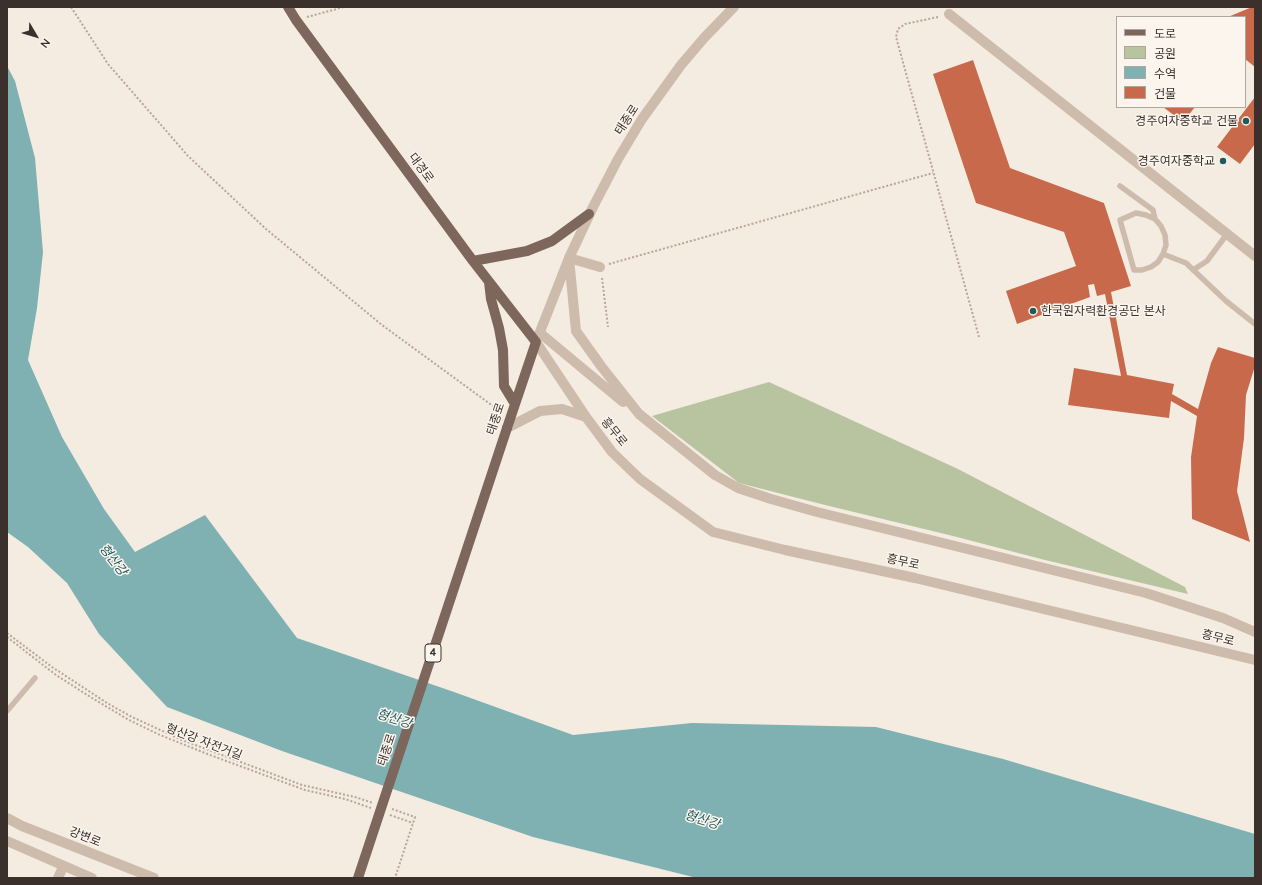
<!DOCTYPE html>
<html>
<head>
<meta charset="utf-8">
<style>
	body { margin:0 }
	#map { position:relative; width:1262px; height:885px; overflow:hidden; background:#f4ebe1; font-family:Quicksand,"Noto Sans KR",sans-serif }
	canvas { display:block }
	.frame { position:absolute; inset:0; border:8px solid #3b302b; pointer-events:none }
	.legend { position:absolute; left:1116px; top:16px; width:130px; height:92px; box-sizing:border-box; background:#fbf5ee; border:1px solid #aea6a0; margin:0; padding:5px 7px; list-style:none; font-size:12px; color:#3b302b }
	.legend li { display:flex; align-items:center; gap:8px; height:20px }
	.legend b { width:20px; border:1px solid #aea6a0 }
	.north { position:absolute; left:16px; top:16px; width:40px; height:40px; -webkit-text-stroke:3px #fbf5ee; paint-order:stroke; rotate:128deg; font-size:11px; font-weight:700; line-height:16px; text-align:center; color:#3b302b }
	.north::after { content:''; display:block; margin:auto; width:14px; height:18px; background:#3b302b; clip-path:polygon(50% 0,100% 100%,50% 72%,0 100%) }
</style>
</head>
<body>
<div id="map">
<canvas width="1262" height="885"></canvas>
<div class="frame"></div>
<ul class="legend">
<li><b style="height:5px;background:#7d675c"></b>도로</li>
<li><b style="height:11px;background:#b8c4a0"></b>공원</li>
<li><b style="height:11px;background:#7fb0b2"></b>수역</li>
<li><b style="height:11px;background:#c8694b"></b>건물</li>
</ul>
<div class="north">N</div>
</div>
<script>
const ctx = document.querySelector('canvas').getContext('2d');
ctx.lineJoin = 'round';
function fillPath(path, color) {
  ctx.fillStyle = color;
  ctx.fill(path, 'evenodd');
}
function poly(rows) {
  const path = new Path2D();
  for (const r of rows) {
    path.moveTo(r[0], r[1]);
    for (let i = 2; i < r.length; i += 2) path.lineTo(r[i], r[i + 1]);
  }
  return path;
}
function stroke(path, color, width, dash) {
  ctx.strokeStyle = color;
  ctx.lineWidth = width;
  ctx.lineCap = dash ? 'butt' : 'round';
  ctx.setLineDash(dash || []);
  ctx.stroke(path);
}
function label(font, color, halo, rows, align = 'center') {
  ctx.font = font + ' Quicksand,"Noto Sans KR",sans-serif';
  ctx.lineWidth = 3;
  ctx.setLineDash([]);
  ctx.textBaseline = 'middle';
  ctx.strokeStyle = halo;
  ctx.fillStyle = color;
  for (const [text, x, y, turn = 0] of rows) {
    ctx.save();
    ctx.translate(x, y);
    ctx.rotate((+turn || 0) * Math.PI / 180);
    ctx.textAlign = isNaN(turn) ? turn : align;
    if (halo) ctx.strokeText(text, 0, 0);
    ctx.fillText(text, 0, 0);
    ctx.restore();
  }
}
fillPath(poly([
	[769,382,958,469,1185,587,1188,594,1045,560,953,536,825,505,739,483,652,416]
]), '#b8c4a0');
fillPath(poly([
	[7,66,15,81,35,158,43,252,37,308,28,360,62,437,104,509,135,552,205,515,297,638,454,692,573,735,692,723,876,727,1003,759,1255,834,1255,878,697,878,533,837,282,751,167,707,99,634,67,583,28,547,7,532]
]), '#7fb0b2');
fillPath(poly([
	[1252,7,1255,7,1255,67,1245,59,1245,17,1228,17],
	[973,60,1010,168,1104,203,1131,286,1111,292,1127,375,1174,384,1172,394,1198,409,1211,363,1218,347,1255,358,1255,366,1246,395,1244,438,1237,491,1250,542,1192,519,1191,457,1197,416,1171,401,1169,418,1068,405,1074,368,1121,376,1105,294,1097,296,1094,284,1088,285,1090,297,1017,324,1006,291,1076,266,1064,232,976,203,933,74],
	[1255,97,1255,144,1240,164,1217,147],
	[1163,107,1195,107,1183,122]
]), '#c8694b');
stroke(poly([
	[71,7,108,64,188,156,266,229,382,325,501,412],
	[307,17,344,7],
	[938,17,905,24,898,29,896,37,979,337],
	[609,264,933,173],
	[602,278,608,327],
	[7,633,52,667,107,703,132,717,182,740,302,785,355,797,373,803],
	[7,637,56,675,92,698,129,720,160,735,210,755,305,790,345,799,371,808],
	[392,809,415,817,395,878],
	[390,815,413,823]
]), '#b9a596', 2, [2, 2]);
stroke(poly([
	[1120,186,1153,210,1155,219],
	[1136,213,1146,215,1155,219,1161,226,1165,235,1166,245,1163,254,1158,262,1151,267,1142,270,1134,270,1120,220,1136,213],
	[1163,254,1186,263,1226,301,1255,324],
	[1193,270,1207,261,1227,234],
	[7,711,35,678]
]), '#cdbbac', 5.5);
stroke(poly([
	[569,258,600,267],
	[58,878,63,867]
]), '#cdbbac', 10);
stroke(poly([
	[949,14,1255,256],
	[569,258,576,331,601,366,639,414,715,475,738,488,771,499,817,512,1146,593,1223,618,1255,632],
	[540,333,623,402],
	[586,417,536,342,569,258,593,207,618,159,642,119,681,65,704,38,734,7],
	[507,428,540,411,562,409,586,417,612,452,640,479,713,532,785,550,915,578,1255,660],
	[7,818,22,826,154,878],
	[7,841,92,878]
]), '#cdbbac', 10);
stroke(poly([
	[288,7,296,20,473,261,536,342,507,428],
	[473,261,527,251,552,241,589,214],
	[489,282,491,299,499,328,503,350,504,386,515,404]
]), '#7d675c', 10);
stroke(poly([
	[358,878,507,428]
]), '#7d675c', 10);
for (const [x, y, r, color] of [
	[1246,121,4,"#1f5a5e"],
	[1223,161,4,"#1f5a5e"],
	[1033,311,4,"#1f5a5e"]
]) {
  const dot = new Path2D();
  dot.arc(x, y, r, 0, 2 * Math.PI);
  ctx.fillStyle = color;
  ctx.fill(dot);
  stroke(dot, '#fbf5ee', 1.5);
}
for (const [x, y, w] of [
	[433,653,16]
]) {
  const box = new Path2D();
  box.roundRect(x - w / 2, y - 9, w, 18, 3);
  ctx.fillStyle = '#fbf5ee';
  ctx.fill(box);
  stroke(box, '#3b302b', 1);
}
label('bold 11px', '#3b302b', null, [
	["4",433,653]
]);
label('12px', '#3b302b', '#fbf5ee', [
	["태종로",627,120,-57],
	["대경로",421,168,54],
	["태종로",496,419,-72],
	["흥무로",614,432,51],
	["흥무로",903,562,12],
	["흥무로",1218,638,14],
	["형산강 자전거길",204,742,21],
	["태종로",387,750,-72],
	["강변로",85,837,22]
]);
label('12px', '#3b302b', '#fbf5ee', [
	["경주여자중학교 건물",1238,121],
	["경주여자중학교",1215,161],
	["한국원자력환경공단 본사",1041,311,"left"]
], 'right');
label('italic 13px', '#1f5a5e', '#fbf5ee', [
	["형산강",113,560,52],
	["형산강",394,719,18],
	["형산강",702,820,18]
]);
</script>
</body>
</html>
